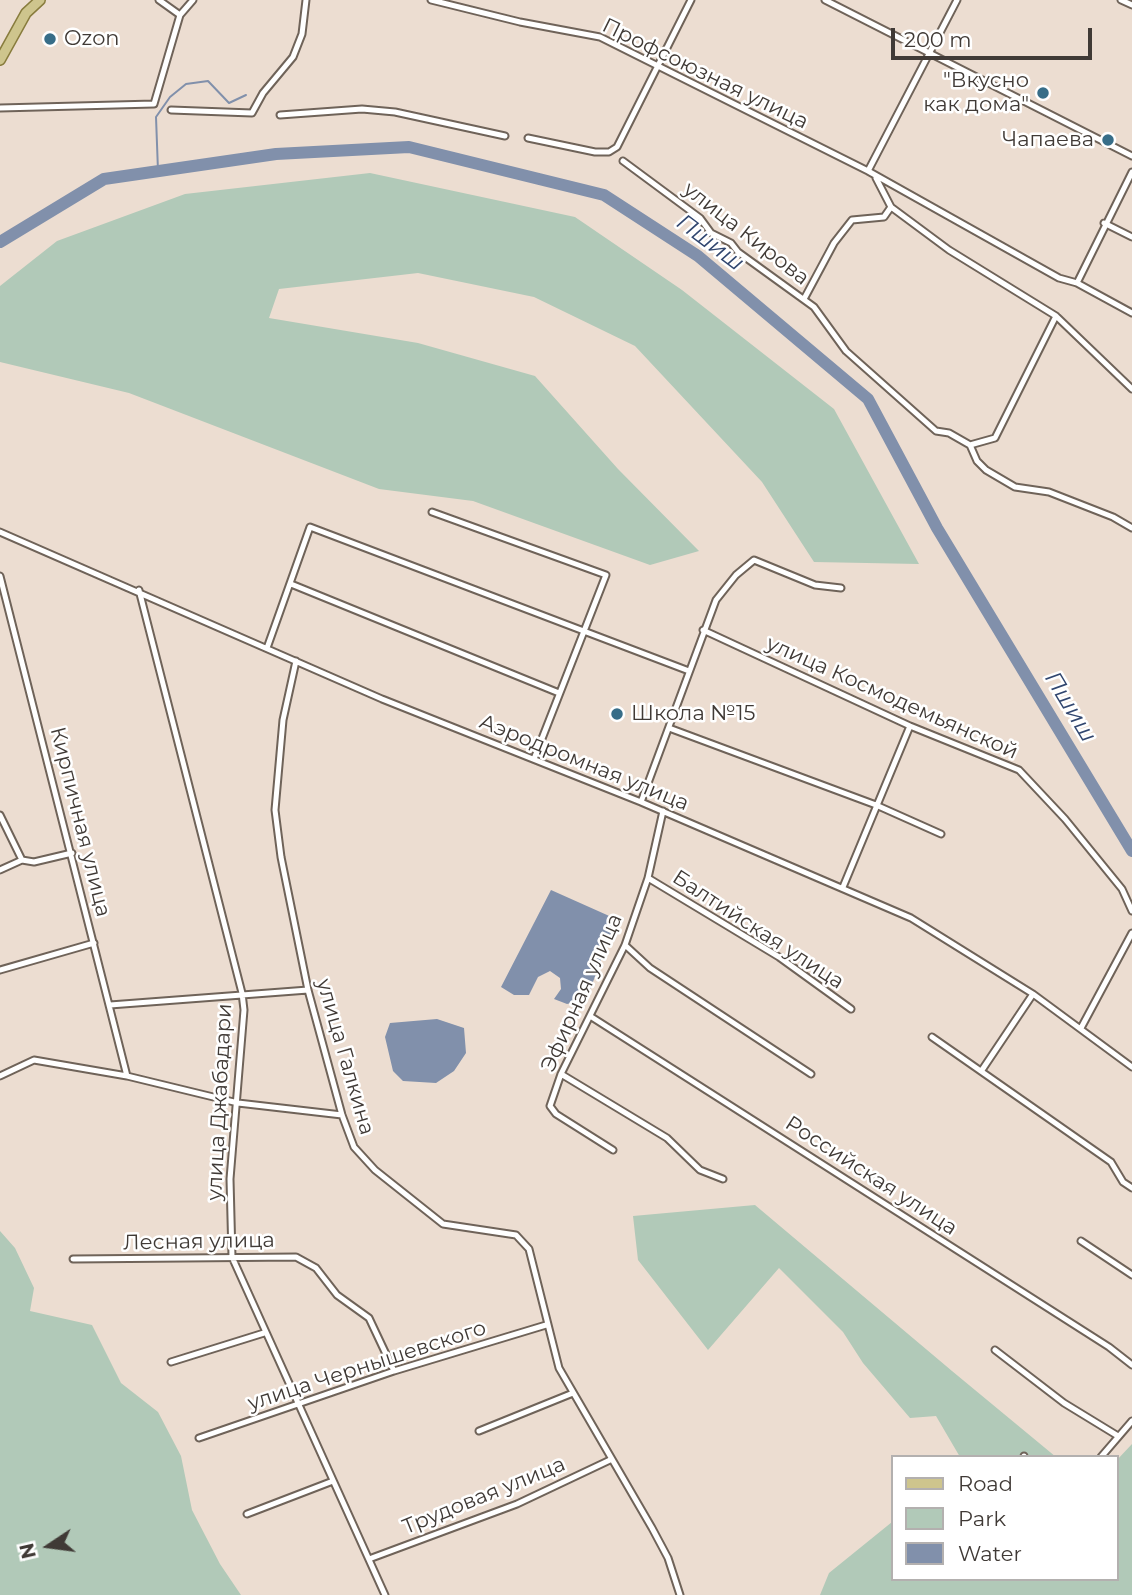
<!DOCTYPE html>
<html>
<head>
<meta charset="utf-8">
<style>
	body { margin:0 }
	#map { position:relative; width:1132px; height:1595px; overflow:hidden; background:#ecddd1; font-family:Montserrat,sans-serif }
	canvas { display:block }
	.legend { position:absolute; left:891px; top:1455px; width:228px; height:126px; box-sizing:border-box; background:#fff; border:2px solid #b3b0af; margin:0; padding:9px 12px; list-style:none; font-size:21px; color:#403a36 }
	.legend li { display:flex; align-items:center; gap:14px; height:35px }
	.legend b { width:35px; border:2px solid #b3b0af }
	.north { position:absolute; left:14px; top:1511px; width:70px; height:70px; -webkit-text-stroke:5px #fff; paint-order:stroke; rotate:257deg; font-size:19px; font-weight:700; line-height:28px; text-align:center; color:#403a36 }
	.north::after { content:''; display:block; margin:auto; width:24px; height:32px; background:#403a36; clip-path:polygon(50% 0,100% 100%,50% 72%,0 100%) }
	.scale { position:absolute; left:891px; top:28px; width:201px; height:32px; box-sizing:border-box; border:4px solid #403a36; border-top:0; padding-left:9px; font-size:21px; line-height:24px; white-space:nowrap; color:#403a36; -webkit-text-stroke:5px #fff; paint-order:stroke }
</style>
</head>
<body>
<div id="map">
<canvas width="1132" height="1595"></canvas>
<ul class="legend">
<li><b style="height:9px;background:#cec58d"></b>Road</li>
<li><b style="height:19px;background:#b1c9b8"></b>Park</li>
<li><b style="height:19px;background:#8190ab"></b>Water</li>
</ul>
<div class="north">N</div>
<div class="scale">200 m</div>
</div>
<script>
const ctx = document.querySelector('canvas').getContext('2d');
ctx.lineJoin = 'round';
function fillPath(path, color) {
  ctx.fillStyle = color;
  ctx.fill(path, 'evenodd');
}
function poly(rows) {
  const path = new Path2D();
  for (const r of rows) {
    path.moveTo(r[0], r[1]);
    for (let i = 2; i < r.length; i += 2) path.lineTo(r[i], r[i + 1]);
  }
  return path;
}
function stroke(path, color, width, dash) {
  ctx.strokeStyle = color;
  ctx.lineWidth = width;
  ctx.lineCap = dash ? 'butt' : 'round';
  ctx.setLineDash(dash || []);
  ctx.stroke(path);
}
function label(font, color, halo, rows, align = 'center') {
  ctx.font = font + ' Montserrat,sans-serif';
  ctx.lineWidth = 5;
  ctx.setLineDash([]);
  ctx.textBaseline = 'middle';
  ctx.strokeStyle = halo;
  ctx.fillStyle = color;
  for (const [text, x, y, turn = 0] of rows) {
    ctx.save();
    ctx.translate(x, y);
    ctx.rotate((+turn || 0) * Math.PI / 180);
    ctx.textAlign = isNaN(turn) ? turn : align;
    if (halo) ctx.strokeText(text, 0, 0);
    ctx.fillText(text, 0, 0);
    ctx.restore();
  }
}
fillPath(poly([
	[370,173,575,217,682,290,834,409,919,564,814,562,762,482,635,346,534,297,418,273,279,289,269,318,418,343,535,376,618,469,699,551,650,565,473,501,379,489,129,393,0,362,0,286,57,241,185,194],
	[755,1205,952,1371,1056,1457,960,1457,936,1416,910,1418,863,1363,843,1332,779,1268,708,1350,638,1260,633,1216],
	[0,1231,15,1248,34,1288,30,1311,92,1325,121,1383,158,1412,181,1456,192,1510,220,1564,241,1595,0,1595],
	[1132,1444,1132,1595,820,1595,829,1573,892,1522,892,1579,1116,1579,1116,1461]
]), '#b1c9b8');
fillPath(poly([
	[551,890,616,919,590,990,576,1002,567,1004,554,999,561,989,560,978,550,971,538,977,529,995,514,995,501,987],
	[437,1019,464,1028,466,1053,454,1071,436,1083,403,1081,393,1071,385,1037,390,1023]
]), '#8190ab');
stroke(poly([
	[158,171,156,117,170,97,186,84,208,81,229,103,246,95]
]), '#8190ab', 2);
stroke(poly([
	[0,242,104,179,276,154,409,147,604,195,698,256,868,399,937,528,1132,851]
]), '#8190ab', 12);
const minor = poly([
	[159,0,180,15],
	[431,0,520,22,600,37,868,171,1059,278,1077,283,1132,313],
	[825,0,1132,156],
	[1121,0,1132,5],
	[0,108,154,104,180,15,193,0],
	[171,110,252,113,263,93,293,57,302,34,306,0],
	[280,115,362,109,395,112,505,136],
	[528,138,595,152,609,152,617,147,691,0],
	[623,161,700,218,711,233,731,243,738,252,814,307,846,351,936,431,949,433,970,445],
	[868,171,957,0],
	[876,178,891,207,949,250,1056,316,1132,389],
	[1104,223,1132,237],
	[1077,283,1132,172],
	[804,299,834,243,852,220,884,217,891,207],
	[1056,316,995,438,970,445,977,461,986,470,1015,487,1049,492,1113,517,1132,528],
	[432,512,606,575,534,759],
	[0,532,382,699,641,802,911,918,1033,994,1132,1067],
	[0,576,127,1076],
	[291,584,559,693],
	[139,590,242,993,244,1010,230,1179,232,1257,385,1595],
	[703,630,910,726,1019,770,1065,819,1122,889,1132,911],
	[267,648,310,527,689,671],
	[296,661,283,720,275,810,281,857,308,990,342,1115,354,1147,375,1170,443,1224,516,1235,529,1249,559,1368,652,1528,668,1558,680,1595],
	[669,728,876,805,941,834],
	[641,802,716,600,736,575,754,560,815,585,841,588],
	[0,815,22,860],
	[0,870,22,860,34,862,72,853],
	[648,878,779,957,851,1009],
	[843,887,910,726],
	[625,945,650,968,811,1074],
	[0,970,94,943],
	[110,1005,308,990],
	[590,1016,1109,1347,1132,1365],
	[1081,1028,1132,933],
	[932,1037,1111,1162,1123,1182,1132,1188],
	[982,1070,1033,994],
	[561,1074,667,1138,700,1170,723,1179],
	[0,1076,34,1060,127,1076,238,1103,342,1115],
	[613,1150,556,1114,550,1106,561,1074,625,945,648,878,663,811],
	[1081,1241,1132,1275],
	[73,1259,296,1257,316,1268,337,1295,369,1318,394,1371],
	[995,1350,1064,1403,1118,1436],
	[171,1362,264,1333],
	[479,1431,573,1393],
	[199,1438,394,1371,546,1325],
	[1024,1456,1024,1457],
	[1101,1457,1132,1421],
	[247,1514,333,1481],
	[369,1559,517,1504,610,1460]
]);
const primary = poly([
	[0,60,26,13,40,0]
]);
stroke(minor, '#6f6359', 9);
stroke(primary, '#887c3d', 12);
stroke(minor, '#fff', 5);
stroke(primary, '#cec58d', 9);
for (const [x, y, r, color] of [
	[50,39,7,"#376d88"],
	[1043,93,7,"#376d88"],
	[1108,140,7,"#376d88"],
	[617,714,7,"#376d88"]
]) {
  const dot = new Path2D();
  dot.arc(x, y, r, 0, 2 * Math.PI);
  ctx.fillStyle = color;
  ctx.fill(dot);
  stroke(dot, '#fff', 2.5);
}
label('21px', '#403a36', '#fff', [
	["Ozon",64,39],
	["\"Вкусно",1029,81,"right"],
	["как дома\"",1029,105,"right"],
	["Чапаева",1094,140,"right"],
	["Школа №15",631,714]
], 'left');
label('21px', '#403a36', '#fff', [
	["Профсоюзная улица",705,74,26],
	["улица Кирова",746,234,38],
	["улица Космодемьянской",892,698,24],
	["Аэродромная улица",584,763,22],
	["Кирпичная улица",80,822,76],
	["Балтийская улица",758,930,33],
	["Эфирная улица",582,993,-66],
	["улица Галкина",345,1057,74],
	["улица Джабадари",220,1102,-87],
	["Российская улица",871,1176,33],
	["Лесная улица",199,1242,-1],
	["улица Чернышевского",367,1366,-18],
	["Трудовая улица",484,1496,-22]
]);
label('italic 23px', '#31466f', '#fff', [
	["Пшиш",710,243,37],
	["Пшиш",1070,707,59]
]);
</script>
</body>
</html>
